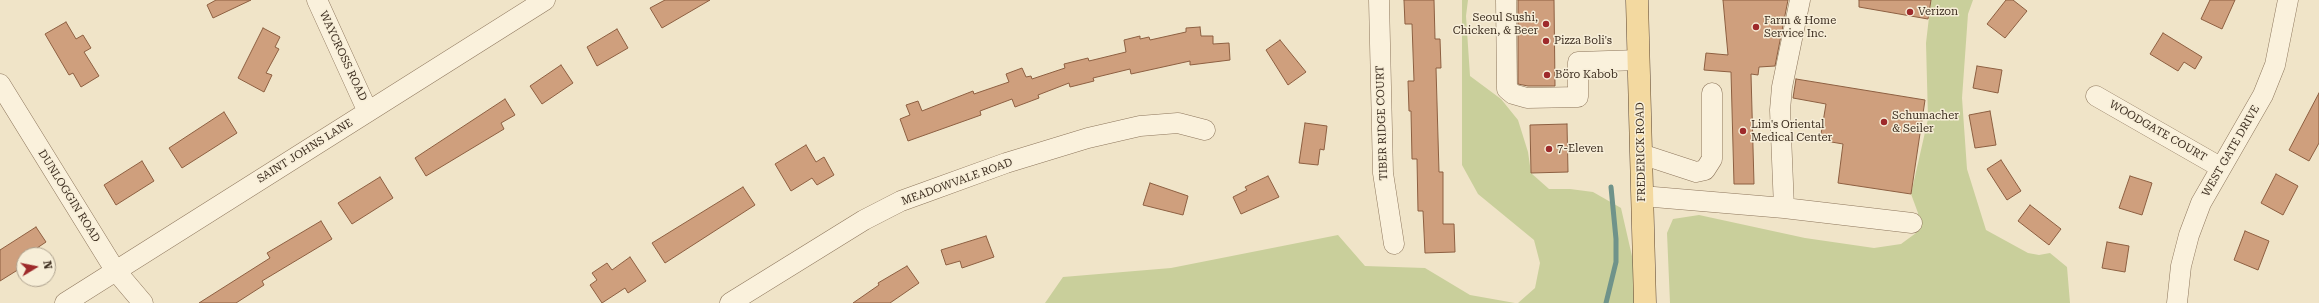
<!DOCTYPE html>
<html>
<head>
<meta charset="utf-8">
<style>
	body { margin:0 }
	#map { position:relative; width:2319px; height:303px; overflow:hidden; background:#f0e4c8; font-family:"Roboto Serif",serif }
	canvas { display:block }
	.north { position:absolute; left:16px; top:247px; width:40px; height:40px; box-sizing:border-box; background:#f7eed8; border:1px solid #ada18e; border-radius:50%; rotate:80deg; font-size:11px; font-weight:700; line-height:16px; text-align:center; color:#3d2e20 }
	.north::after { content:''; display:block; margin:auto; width:14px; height:18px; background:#9e2a2b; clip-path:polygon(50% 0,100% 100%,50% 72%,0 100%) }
</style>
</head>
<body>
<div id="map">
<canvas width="2319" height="303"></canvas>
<div class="north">N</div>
</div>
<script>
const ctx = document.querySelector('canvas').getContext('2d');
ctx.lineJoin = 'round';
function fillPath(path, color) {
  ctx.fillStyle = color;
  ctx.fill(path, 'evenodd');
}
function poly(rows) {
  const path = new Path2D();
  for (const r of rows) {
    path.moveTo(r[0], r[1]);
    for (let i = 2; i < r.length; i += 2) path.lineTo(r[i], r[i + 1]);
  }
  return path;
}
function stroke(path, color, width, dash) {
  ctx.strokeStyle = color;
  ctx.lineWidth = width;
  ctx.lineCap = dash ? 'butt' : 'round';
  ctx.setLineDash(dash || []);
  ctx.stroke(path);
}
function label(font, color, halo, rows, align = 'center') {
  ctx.font = font + ' "Roboto Serif",serif';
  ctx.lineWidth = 3;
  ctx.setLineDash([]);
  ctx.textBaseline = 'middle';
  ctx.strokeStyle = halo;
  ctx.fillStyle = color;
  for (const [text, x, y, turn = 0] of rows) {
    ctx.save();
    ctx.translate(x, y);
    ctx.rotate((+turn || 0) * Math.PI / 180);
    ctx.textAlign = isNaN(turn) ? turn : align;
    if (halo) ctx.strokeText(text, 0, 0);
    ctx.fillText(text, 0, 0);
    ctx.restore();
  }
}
fillPath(poly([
	[1462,0,1468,0,1466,16,1470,76,1501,99,1518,120,1528,152,1531,173,1549,189,1570,189,1593,192,1621,208,1634,265,1636,303,1518,303,1535,288,1540,263,1534,240,1478,194,1462,165],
	[1931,0,1973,0,1968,14,1962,98,1967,169,1986,230,2028,253,2039,255,2050,253,2067,267,2070,303,1670,303,1667,233,1673,219,1699,215,1805,238,1874,248,1901,244,1916,233,1918,213,1911,194,1928,119,1926,43],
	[1338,235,1365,266,1425,268,1470,295,1515,303,1045,303,1063,277,1171,268]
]), '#c9cf9b');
stroke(poly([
	[1606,303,1616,262,1616,239,1611,187]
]), '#6f938a', 5);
const building = poly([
	[216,0,251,0,213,18,207,5,216,0],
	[665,0,710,0,662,28,650,8,665,0],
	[1404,0,1434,0,1435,39,1440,39,1441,68,1436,68,1439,172,1443,172,1443,224,1454,224,1455,252,1425,253,1423,211,1418,211,1417,159,1412,159,1411,111,1409,111,1408,81,1414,81,1412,24,1405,24,1404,0],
	[1518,0,1554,0,1555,86,1528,86,1518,84,1518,0],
	[1723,0,1788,0,1775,66,1759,67,1758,75,1751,74,1754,184,1734,184,1731,72,1704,70,1706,53,1728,55,1723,0],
	[1859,0,1931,0,1928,19,1859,7,1859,0],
	[2006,0,2013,0,2027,11,2005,38,1987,24,2006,0],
	[2210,0,2235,0,2222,29,2201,19,2210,0],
	[66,22,76,39,83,35,91,48,84,52,99,76,81,87,73,73,69,75,45,34,66,22],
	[1200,27,1201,36,1213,36,1213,44,1229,43,1230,60,1190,65,1190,61,1131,74,1130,69,1093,78,1094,81,1070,87,1069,83,1038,95,1039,98,1015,107,1012,99,980,111,981,115,908,141,900,119,910,115,906,105,918,101,922,111,973,91,974,94,1009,82,1006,74,1022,68,1026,77,1031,76,1032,79,1065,68,1064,64,1088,58,1089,61,1126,52,1124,40,1140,36,1140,39,1149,37,1150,40,1186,32,1186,28,1200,27],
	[263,28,280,37,275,47,279,49,266,73,272,75,264,92,238,78,263,28],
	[617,29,628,48,597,66,587,47,617,29],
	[2163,33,2202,57,2195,69,2184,62,2178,71,2150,54,2163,33],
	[1280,40,1306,72,1288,85,1266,50,1280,40],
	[561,65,573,83,542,104,530,86,561,65],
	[1977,66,2002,70,1998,93,1973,88,1977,66],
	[1796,79,1925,100,1911,194,1838,183,1843,144,1820,140,1826,104,1793,98,1796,79],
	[2319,93,2319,143,2309,161,2289,150,2319,93],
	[505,99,515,115,501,123,504,129,426,176,415,158,505,99],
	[1990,111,1996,145,1975,148,1969,115,1990,111],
	[224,112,237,133,182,168,169,148,224,112],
	[1305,123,1327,126,1324,150,1320,149,1318,165,1299,163,1305,123],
	[1567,124,1568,172,1531,173,1530,125,1567,124],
	[806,145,816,162,824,157,834,175,817,185,812,178,791,191,775,164,806,145],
	[2001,160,2021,191,2007,200,1987,169,2001,160],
	[142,161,154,181,116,205,104,185,142,161],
	[2276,174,2298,186,2283,215,2261,203,2276,174],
	[1268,176,1279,197,1241,214,1233,197,1247,190,1245,187,1268,176],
	[2130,176,2152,183,2142,215,2119,208,2130,176],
	[380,177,393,198,352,224,338,203,380,177],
	[1150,183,1188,196,1183,215,1143,205,1150,183],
	[743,187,755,205,665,263,652,243,743,187],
	[2030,205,2061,229,2049,245,2018,221,2030,205],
	[321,221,332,239,262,281,264,285,236,303,199,303,270,258,267,253,321,221],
	[36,227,46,242,34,250,37,255,24,255,24,266,0,281,0,250,36,227],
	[2245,231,2269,241,2258,270,2234,260,2245,231],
	[986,236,994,257,962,268,960,261,946,265,941,250,986,236],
	[2107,242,2129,246,2125,272,2102,268,2107,242],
	[630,257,646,281,628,293,625,288,602,303,590,285,597,280,592,273,607,263,612,270,630,257],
	[907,266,919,283,890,303,853,303,879,285,878,283,907,266]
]);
fillPath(building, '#cf9f7d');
stroke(building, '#8d5f41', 1);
const minor = poly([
	[317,0,368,112],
	[1379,0,1383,173,1394,244],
	[1506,0,1507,89,1513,94,1527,98,1578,97,1578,62,1639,60],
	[0,84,115,270,143,303],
	[2096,96,2220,167],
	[1641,154,1696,172,1705,170,1712,159,1712,93],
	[1642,196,1784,208,1912,223],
	[1784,208,1780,110,1782,87,1800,0],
	[65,303,545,0],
	[730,303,864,220,901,201,926,192,1006,163,1088,138,1140,126,1178,123,1205,130],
	[2177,303,2181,266,2189,235,2201,203,2263,95,2275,65,2288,0]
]);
const major = poly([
	[1637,0,1645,303]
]);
stroke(minor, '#8d765c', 21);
stroke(major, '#5b4430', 23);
stroke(minor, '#faf1dc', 20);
stroke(major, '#f3d9a0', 22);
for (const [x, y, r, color] of [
	[1910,12,4,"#9e2a2b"],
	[1546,24,4,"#9e2a2b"],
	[1756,27,4,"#9e2a2b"],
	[1546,41,4,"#9e2a2b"],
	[1547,75,4,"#9e2a2b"],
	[1884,122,4,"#9e2a2b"],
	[1743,131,4,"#9e2a2b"],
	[1549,149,4,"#9e2a2b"]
]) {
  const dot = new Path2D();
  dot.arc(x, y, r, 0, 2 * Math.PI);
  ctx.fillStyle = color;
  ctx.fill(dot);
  stroke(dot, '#f7eed8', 1.5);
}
label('11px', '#3d2e20', '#f7eed8', [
	["Verizon",1918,12],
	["Seoul Sushi,",1538,18,"right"],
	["Chicken, & Beer",1538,31,"right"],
	["Farm & Home",1764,21],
	["Service Inc.",1764,34],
	["Pizza Boli's",1554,41],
	["Böro Kabob",1555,75],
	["Schumacher",1892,116],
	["& Seiler",1892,129],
	["Lim's Oriental",1751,125],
	["Medical Center",1751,138],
	["7-Eleven",1557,149]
], 'left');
label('11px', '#3d2e20', '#f7eed8', [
	["WAYCROSS ROAD",343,56,65],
	["TIBER RIDGE COURT",1382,123,-92],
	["WOODGATE COURT",2158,131,30],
	["SAINT JOHNS LANE",305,151,-32],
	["WEST GATE DRIVE",2231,151,-60],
	["FREDERICK ROAD",1641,152,-91],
	["MEADOWVALE ROAD",957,182,-20],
	["DUNLOGGIN ROAD",69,196,58]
]);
</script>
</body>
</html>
